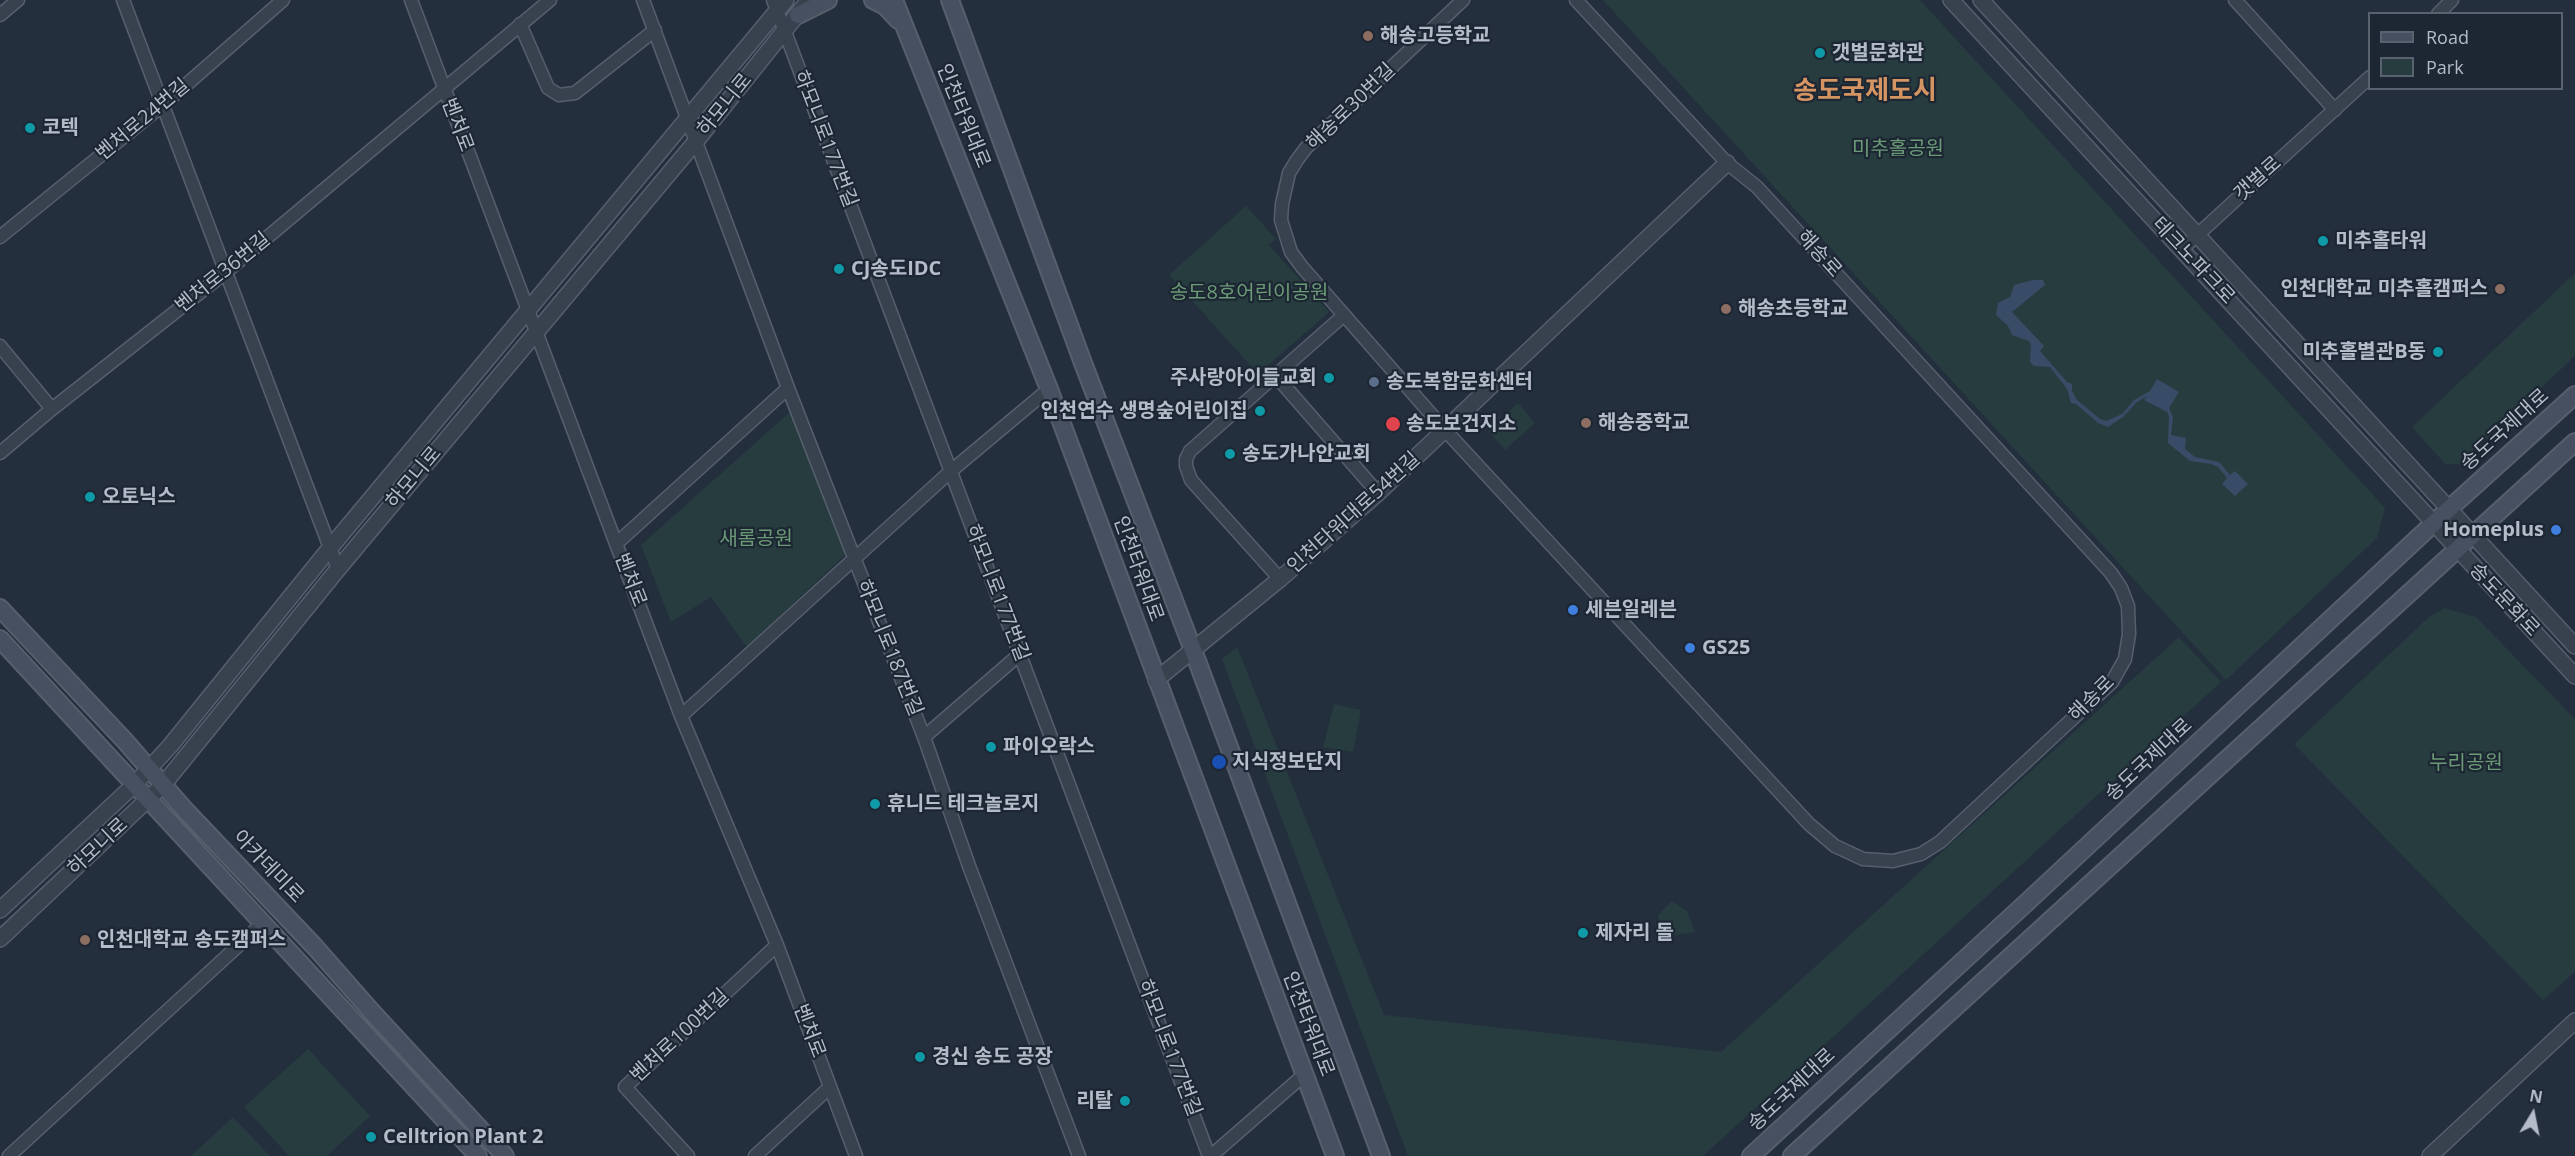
<!DOCTYPE html>
<html>
<head>
<meta charset="utf-8">
<style>
	body { margin:0 }
	#map { position:relative; width:2575px; height:1156px; overflow:hidden; background:#242f3e; font-family:"Open Sans",sans-serif }
	canvas { display:block }
	.legend { position:absolute; left:2368px; top:12px; width:195px; height:78px; box-sizing:border-box; background:#1d2633; border:2px solid #59626f; margin:0; padding:8px 10px; list-style:none; font-size:18px; color:#b4bcc9 }
	.legend li { display:flex; align-items:center; gap:12px; height:30px }
	.legend b { width:30px; border:2px solid #59626f }
	.north { position:absolute; left:2503px; top:1084px; width:60px; height:60px; -webkit-text-stroke:4px #1d2633; paint-order:stroke; rotate:10deg; font-size:16px; font-weight:700; line-height:24px; text-align:center; color:#b4bcc9 }
	.north::after { content:''; display:block; margin:auto; width:21px; height:27px; background:#b4bcc9; clip-path:polygon(50% 0,100% 100%,50% 72%,0 100%) }
</style>
</head>
<body>
<div id="map">
<canvas width="2575" height="1156"></canvas>
<ul class="legend">
<li><b style="height:8px;background:#465061"></b>Road</li>
<li><b style="height:16px;background:#263c3f"></b>Park</li>
</ul>
<div class="north">N</div>
</div>
<script>
const ctx = document.querySelector('canvas').getContext('2d');
ctx.lineJoin = 'round';
function fillPath(path, color) {
  ctx.fillStyle = color;
  ctx.fill(path, 'evenodd');
}
function poly(rows) {
  const path = new Path2D();
  for (const r of rows) {
    path.moveTo(r[0], r[1]);
    for (let i = 2; i < r.length; i += 2) path.lineTo(r[i], r[i + 1]);
  }
  return path;
}
function stroke(path, color, width, dash) {
  ctx.strokeStyle = color;
  ctx.lineWidth = width;
  ctx.lineCap = dash ? 'butt' : 'round';
  ctx.setLineDash(dash || []);
  ctx.stroke(path);
}
function label(font, color, halo, rows, align = 'center') {
  ctx.font = font + ' "Open Sans","Noto Sans KR",sans-serif';
  ctx.lineWidth = 4.5;
  ctx.setLineDash([]);
  ctx.textBaseline = 'middle';
  ctx.strokeStyle = halo;
  ctx.fillStyle = color;
  for (const [text, x, y, turn = 0] of rows) {
    ctx.save();
    ctx.translate(x, y);
    ctx.rotate((+turn || 0) * Math.PI / 180);
    ctx.textAlign = isNaN(turn) ? turn : align;
    if (halo) ctx.strokeText(text, 0, 0);
    ctx.fillText(text, 0, 0);
    ctx.restore();
  }
}
fillPath(poly([
	[1603,0,1920,0,2385,508,2377,538,2226,680],
	[1246,206,1276,239,1269,245,1329,312,1258,374,1169,275],
	[2575,273,2575,356,2460,464,2445,464,2412,427],
	[1518,403,1535,423,1505,450,1488,431],
	[791,411,847,553,747,647,711,597,671,622,641,545],
	[2444,608,2476,617,2575,719,2575,972,2543,1000,2294,744,2429,617],
	[2179,637,2221,682,1703,1156,1408,1156,1222,659,1237,647,1384,1015,1721,1052],
	[1334,704,1361,710,1353,752,1323,747],
	[1672,901,1687,911,1695,932,1661,937,1658,915],
	[308,1049,370,1116,327,1156,289,1156,244,1107],
	[233,1117,270,1156,191,1156]
]), '#263c3f');
fillPath(poly([
	[2033,280,2043,280,2045,285,2012,312,2044,346,2040,351,2067,382,2072,384,2072,391,2077,400,2100,419,2106,421,2122,414,2134,400,2150,391,2157,379,2179,392,2169,408,2173,417,2171,435,2186,438,2185,449,2195,457,2219,462,2230,475,2235,471,2248,484,2235,496,2222,484,2227,478,2218,467,2211,464,2190,461,2168,443,2169,416,2167,412,2144,400,2147,396,2137,402,2123,417,2108,427,2098,423,2076,404,2071,403,2067,389,2050,367,2034,366,2030,362,2031,344,2029,341,2012,335,2008,326,1996,315,1998,303,2010,297,2014,285]
]), '#394c67');
const minor = poly([
	[123,0,338,569],
	[411,0,681,716,777,945,856,1156],
	[643,0,788,388,924,737,969,866,1079,1156],
	[773,0,1209,1156],
	[1463,0,1306,148,1297,160,1289,173,1282,204,1281,220,1291,252,1302,267,1445,430,1809,824,1835,846,1863,859,1893,861,1921,854,1940,842,2112,682,2125,659,2129,634,2128,606,2121,588,2111,573,1757,187,1727,163,1576,0],
	[2235,0,2335,110],
	[2438,14,2452,0],
	[0,15,18,0],
	[520,24,548,88,559,95,575,93,655,30],
	[0,237,163,105,283,0],
	[2182,249,2370,77],
	[0,346,52,409],
	[1275,375,1378,493],
	[0,453,52,409,226,272,550,0],
	[616,544,788,388],
	[1280,579,1191,480,1186,466,1186,459,1190,451,1344,315],
	[681,716,951,471,1049,389],
	[924,737,1020,654],
	[9,1156,263,923],
	[688,1156,625,1087,777,945],
	[755,1156,830,1087],
	[1211,1156,1305,1074]
]);
const tertiary = poly([
	[1951,0,2575,676],
	[1981,0,2575,646],
	[1156,680,1280,579,1378,493,1727,163],
	[0,910,134,785,170,746,330,548,786,0],
	[0,939,163,785,338,569,697,140,809,0],
	[2430,1156,2575,1021]
]);
const secondary = poly([
	[873,0,885,6,898,20],
	[894,0,1049,389,1335,1156],
	[950,0,1083,363,1193,650,1381,1156],
	[798,15,828,0],
	[0,608,125,741,185,810,315,947,372,1012,505,1156],
	[0,639,478,1156],
	[1751,1156,2025,904,2450,508,2575,395],
	[1792,1156,2575,442]
]);
stroke(minor, '#565f6c', 15);
stroke(tertiary, '#565f6c', 18);
stroke(secondary, '#565f6c', 20);
stroke(minor, '#38414e', 12);
stroke(tertiary, '#38414e', 15);
stroke(secondary, '#465061', 16);
for (const [x, y, r, color] of [
	[1368,36,6,"#8d6e63"],
	[1820,53,6,"#0f9aa8"],
	[30,128,6,"#0f9aa8"],
	[2323,241,6,"#0f9aa8"],
	[839,269,6,"#0f9aa8"],
	[2500,289,6,"#8d6e63"],
	[1726,309,6,"#8d6e63"],
	[2438,352,6,"#0f9aa8"],
	[1329,378,6,"#0f9aa8"],
	[1374,382,6,"#5c6f8a"],
	[1260,411,6,"#0f9aa8"],
	[1586,423,6,"#8d6e63"],
	[1393,424,8,"#e0444e"],
	[1230,454,6,"#0f9aa8"],
	[90,497,6,"#0f9aa8"],
	[2556,530,6,"#3f7fe0"],
	[1573,610,6,"#3f7fe0"],
	[1690,648,6,"#3f7fe0"],
	[991,747,6,"#0f9aa8"],
	[1219,762,8,"#1a4fb4"],
	[875,804,6,"#0f9aa8"],
	[1583,933,6,"#0f9aa8"],
	[85,940,6,"#8d6e63"],
	[920,1057,6,"#0f9aa8"],
	[1125,1101,6,"#0f9aa8"],
	[371,1137,6,"#0f9aa8"]
]) {
  const dot = new Path2D();
  dot.arc(x, y, r, 0, 2 * Math.PI);
  ctx.fillStyle = color;
  ctx.fill(dot);
  stroke(dot, '#1d2633', 2);
}
label('bold 20px', '#b4bcc9', '#1d2633', [
	["해송고등학교",1380,36],
	["갯벌문화관",1832,53],
	["코텍",42,128],
	["미추홀타워",2335,241],
	["CJ송도IDC",851,269],
	["인천대학교 미추홀캠퍼스",2488,289,"right"],
	["해송초등학교",1738,309],
	["미추홀별관B동",2426,352,"right"],
	["주사랑아이들교회",1317,378,"right"],
	["송도복합문화센터",1386,382],
	["인천연수 생명숲어린이집",1248,411,"right"],
	["해송중학교",1598,423],
	["송도보건지소",1406,424],
	["송도가나안교회",1242,454],
	["오토닉스",102,497],
	["Homeplus",2544,530,"right"],
	["세븐일레븐",1585,610],
	["GS25",1702,648],
	["파이오락스",1003,747],
	["지식정보단지",1232,762],
	["휴니드 테크놀로지",887,804],
	["제자리 돌",1595,933],
	["인천대학교 송도캠퍼스",97,940],
	["경신 송도 공장",932,1057],
	["리탈",1113,1101,"right"],
	["Celltrion Plant 2",383,1137]
], 'left');
label('20px', '#b4bcc9', '#1d2633', [
	["하모니로",725,105,-51],
	["해송로30번길",1351,107,-44],
	["인천타워대로",963,116,68],
	["벤처로24번길",143,120,-40],
	["벤처로",457,125,69],
	["하모니로177번길",825,139,69],
	["갯벌로",2258,179,-42],
	["해송로",1819,254,48],
	["테크노파크로",2193,261,47],
	["벤처로36번길",223,273,-39],
	["송도국제대로",2505,430,-42],
	["하모니로",414,478,-50],
	["인천타워대로54번길",1354,513,-42],
	["인천타워대로",1138,569,70],
	["벤처로",630,580,69],
	["하모니로177번길",997,593,69],
	["송도문화로",2504,600,47],
	["하모니로187번길",889,648,68],
	["해송로",2092,699,-45],
	["송도국제대로",2149,760,-43],
	["하모니로",98,847,-43],
	["아카데미로",268,867,46],
	["인천타워대로",1308,1024,69],
	["벤처로",809,1031,69],
	["벤처로100번길",680,1036,-43],
	["하모니로177번길",1169,1048,69],
	["송도국제대로",1792,1090,-43]
]);
label('20px', '#6b9a76', '#1d2633', [
	["미추홀공원",1898,149],
	["송도8호어린이공원",1249,293],
	["새롬공원",756,539],
	["누리공원",2466,763]
]);
label('bold 26px', '#d59563', '#1d2633', [
	["송도국제도시",1865,92]
]);
</script>
</body>
</html>
